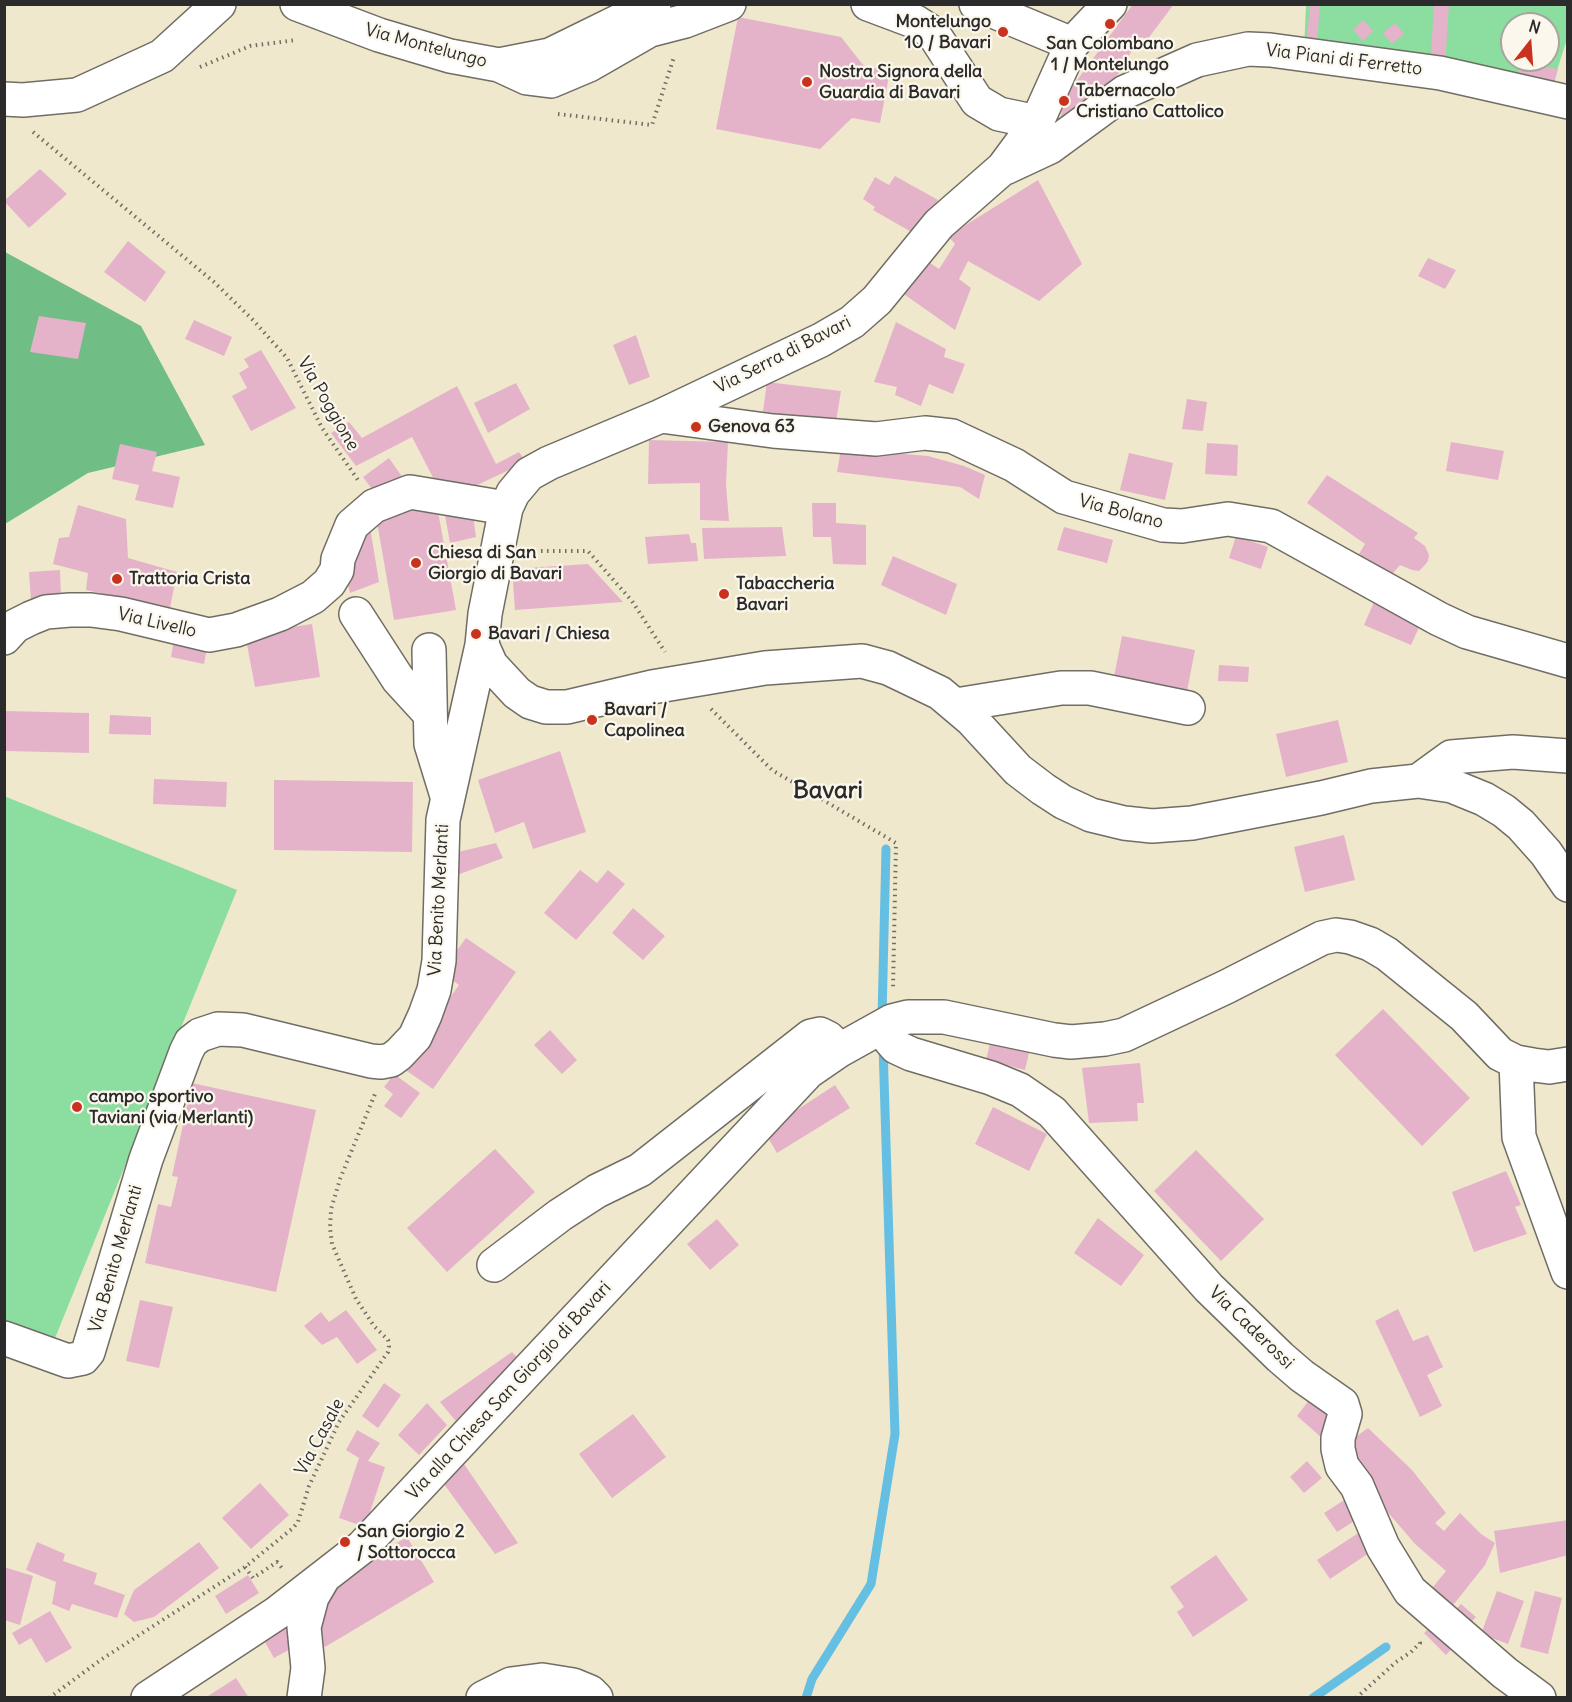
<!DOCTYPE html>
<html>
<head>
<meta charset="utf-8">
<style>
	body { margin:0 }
	#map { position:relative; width:1572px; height:1702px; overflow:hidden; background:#f0e8cd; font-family:Delius,sans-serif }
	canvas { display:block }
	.frame { position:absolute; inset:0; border:6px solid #2b2b2b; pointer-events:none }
	.north { position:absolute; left:1500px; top:12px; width:60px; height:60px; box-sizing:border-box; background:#fbf7ec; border:2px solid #a8a59f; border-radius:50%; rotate:17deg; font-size:16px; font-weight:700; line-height:24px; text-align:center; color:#2b2b2b }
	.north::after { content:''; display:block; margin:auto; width:21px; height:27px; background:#c8321e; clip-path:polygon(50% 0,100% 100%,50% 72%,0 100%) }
</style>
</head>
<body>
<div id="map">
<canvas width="1572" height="1702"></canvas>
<div class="frame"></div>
<div class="north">N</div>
</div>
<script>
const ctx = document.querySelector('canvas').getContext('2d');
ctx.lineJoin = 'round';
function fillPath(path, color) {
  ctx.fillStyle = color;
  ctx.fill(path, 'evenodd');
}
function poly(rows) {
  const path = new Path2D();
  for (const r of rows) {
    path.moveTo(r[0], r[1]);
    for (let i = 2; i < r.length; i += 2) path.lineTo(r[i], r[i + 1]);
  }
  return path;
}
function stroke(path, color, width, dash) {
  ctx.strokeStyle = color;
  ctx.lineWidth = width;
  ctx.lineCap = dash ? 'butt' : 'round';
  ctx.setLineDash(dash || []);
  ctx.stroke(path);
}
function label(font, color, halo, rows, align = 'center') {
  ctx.font = font + ' Delius,sans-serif';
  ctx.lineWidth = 4.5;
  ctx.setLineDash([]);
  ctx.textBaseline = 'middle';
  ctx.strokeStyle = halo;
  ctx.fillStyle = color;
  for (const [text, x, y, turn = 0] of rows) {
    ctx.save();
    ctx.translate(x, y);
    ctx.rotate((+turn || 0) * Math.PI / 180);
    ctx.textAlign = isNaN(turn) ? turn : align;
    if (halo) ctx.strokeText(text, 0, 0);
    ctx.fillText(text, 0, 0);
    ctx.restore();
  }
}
fillPath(poly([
	[1306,5,1567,5,1567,39,1553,83,1304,51],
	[1512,24,1548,24,1548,60,1512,60],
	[4,796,237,890,53,1343,5,1324]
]), '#8bde9f');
fillPath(poly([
	[5,252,141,326,205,445,88,473,5,524]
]), '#70bd86');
stroke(poly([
	[882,1017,886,849],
	[806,1698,812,1679,871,1584,895,1434,883,1046],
	[1313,1698,1386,1647]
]), '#65bfe3', 9);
fillPath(poly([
	[1133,4,1174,4,1147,40,1142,37,1125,61,1127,64,1064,135,1057,129,1067,94],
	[1310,4,1320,4,1317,42,1431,55,1434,4,1449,4,1445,65,1306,49],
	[738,17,841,37,864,66,890,71,880,123,852,118,820,149,716,129],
	[1363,20,1373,31,1363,41,1353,30],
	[1395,23,1404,34,1392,44,1383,33],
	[1520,61,1558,69,1554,84,1518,77],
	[40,169,67,194,29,228,4,201],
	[895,176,938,200,913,233,873,210,875,207,863,199,875,177,889,185],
	[1038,180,1082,264,1039,301,968,261,959,279,971,288,955,330,898,290,923,258,939,269,955,244,948,236],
	[128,241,166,272,145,302,104,272],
	[1428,258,1456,270,1445,289,1418,276],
	[39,316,86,323,78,359,30,352],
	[194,320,232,337,224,356,185,339],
	[896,322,946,349,944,357,965,364,953,394,929,384,921,406,895,395,897,387,874,382],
	[636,335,650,377,629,385,613,345],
	[261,350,296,408,251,431,232,396,247,388,239,373,249,367,244,359],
	[767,382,841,391,834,434,761,426],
	[516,383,530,409,488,433,474,403],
	[457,386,496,464,519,452,526,462,456,495,439,489,412,437,356,466,331,433,349,422,362,438],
	[1187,399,1207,402,1203,431,1182,429],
	[649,440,728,442,726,484,729,521,700,520,700,483,648,484],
	[1451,442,1504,451,1498,480,1446,471],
	[842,443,870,451,928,456,964,466,985,475,979,499,960,487,837,472],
	[1207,443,1238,445,1237,476,1205,474],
	[120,444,157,452,152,471,180,477,173,508,135,500,139,485,112,479],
	[1129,453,1173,463,1165,500,1120,490],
	[389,458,403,478,377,496,363,477],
	[1327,475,1418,533,1414,538,1425,546,1429,555,1428,561,1424,566,1419,571,1412,570,1400,565,1383,585,1353,564,1365,544,1307,503],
	[812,503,836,503,836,523,866,525,866,565,833,564,831,537,813,537],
	[443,504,472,508,476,537,450,543],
	[78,505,126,519,128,558,177,572,170,608,86,590,88,573,53,564,59,538,69,537],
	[437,506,456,610,394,620,376,516],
	[370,527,379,582,350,593,342,560],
	[782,527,786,556,704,559,702,528],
	[1064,527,1113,540,1107,563,1057,550],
	[689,534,691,543,696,543,698,561,648,564,645,537],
	[1236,536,1268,547,1261,569,1229,558],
	[893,556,957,584,946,615,881,585],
	[588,564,623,602,515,610,512,569],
	[60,570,61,598,31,600,29,572],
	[1374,602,1421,623,1411,645,1364,625],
	[312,624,320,677,255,687,245,634],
	[175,633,208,641,204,664,171,657],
	[1122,636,1195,650,1186,696,1113,682],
	[1219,665,1249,667,1248,682,1218,681],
	[5,711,89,713,89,753,5,751],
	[110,715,151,717,151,735,109,734],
	[1338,720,1348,762,1286,777,1276,734],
	[560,751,586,832,533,849,524,822,495,833,478,780],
	[154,779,227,782,226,807,153,804],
	[274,780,413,782,412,852,274,850],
	[1344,835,1355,880,1305,892,1294,847],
	[496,843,503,858,457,875,458,852],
	[580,870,597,883,608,870,625,884,576,940,544,913],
	[633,908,665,936,643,960,612,933],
	[466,938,516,972,433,1089,401,1067,459,985,441,972],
	[1383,1009,1470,1098,1422,1146,1335,1055],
	[550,1030,577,1060,562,1074,534,1045],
	[990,1043,1029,1053,1025,1070,986,1060],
	[1140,1063,1144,1103,1137,1103,1138,1121,1089,1123,1082,1068],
	[394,1074,420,1093,401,1118,384,1106,393,1094,384,1087],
	[192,1083,316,1110,276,1292,145,1263,158,1204,171,1207,178,1177,172,1176],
	[835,1085,850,1108,777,1153,767,1136,782,1126,780,1121],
	[993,1107,1047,1134,1029,1171,975,1144],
	[495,1149,535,1192,447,1272,407,1228],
	[1196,1150,1264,1219,1221,1261,1154,1191],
	[1506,1171,1521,1205,1515,1207,1527,1234,1474,1252,1452,1192],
	[1098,1218,1144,1255,1121,1286,1074,1253],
	[717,1219,739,1245,710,1270,687,1244],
	[140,1300,173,1307,159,1368,126,1361],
	[1398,1309,1413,1341,1428,1335,1443,1367,1427,1375,1442,1406,1420,1417,1375,1321],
	[346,1310,377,1350,357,1364,337,1337,322,1345,304,1326,321,1312,329,1322],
	[512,1352,522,1362,460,1426,440,1402],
	[384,1383,401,1395,378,1428,362,1416],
	[1313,1395,1337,1418,1322,1438,1297,1416],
	[427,1403,447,1425,419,1455,398,1435],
	[633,1414,666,1457,612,1498,579,1454],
	[1368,1428,1412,1470,1446,1513,1435,1523,1444,1531,1460,1513,1481,1534,1495,1543,1485,1565,1450,1609,1429,1592,1446,1571,1415,1544,1374,1496,1350,1441],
	[357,1430,380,1443,368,1461,385,1467,365,1527,339,1518,359,1458,346,1450],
	[462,1461,518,1543,495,1554,441,1480],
	[1307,1461,1322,1478,1304,1493,1290,1477],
	[260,1483,289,1515,251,1549,222,1518],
	[1349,1497,1362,1516,1337,1532,1324,1513],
	[1568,1520,1568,1555,1500,1573,1494,1531],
	[1363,1530,1375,1549,1330,1579,1317,1560],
	[407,1537,434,1582,325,1647,311,1625,332,1581],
	[37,1542,65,1554,63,1561,97,1573,94,1584,125,1595,117,1618,72,1604,69,1611,52,1604,56,1582,26,1570],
	[199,1542,219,1568,154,1617,134,1622,124,1614,134,1590],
	[1216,1555,1248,1600,1193,1637,1177,1612,1184,1607,1170,1587],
	[4,1567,33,1576,20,1625,4,1620],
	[248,1575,259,1593,226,1614,215,1596],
	[1497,1591,1524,1601,1508,1644,1481,1634],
	[1535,1591,1562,1598,1548,1654,1520,1647],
	[1461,1604,1476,1617,1463,1630,1448,1617],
	[50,1611,72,1648,46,1663,31,1638,19,1645,12,1633],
	[289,1617,303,1642,274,1658,260,1633],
	[1435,1623,1457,1643,1446,1655,1424,1633],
	[236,1678,249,1698,205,1698]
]), '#e4b3c9');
const minor = poly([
	[297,4,379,35,450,56,499,65,550,55,654,4],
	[868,4,916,22,933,33,977,101,999,114,1037,122],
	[976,4,1072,44],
	[501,66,527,78,551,81,589,65,650,30,685,21,729,4],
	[4,99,23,100,77,95,162,56,219,4],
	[1005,168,1050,147,1125,92,1197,60,1248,49,1270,50,1440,73,1568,102],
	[661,416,773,431,876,439,925,433,952,436,1014,465,1064,497,1163,525,1182,526,1228,519,1271,526,1439,619,1467,632,1568,661],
	[356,614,398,679,430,714],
	[4,638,15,626,31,618,46,612,70,610,91,610,121,614,209,635,236,630,280,614,313,597,329,583,337,570,338,559,352,525,374,506,410,492,506,508],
	[482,645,491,665,517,693,530,702,546,707,567,707,652,687,765,668,862,661,888,668,940,693,972,720,1018,770,1043,789,1063,802,1091,815,1124,823,1152,826,1192,823,1321,798,1371,786,1418,781,1452,786,1484,799,1504,811,1521,825,1546,853,1568,885],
	[429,650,431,744,447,796],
	[956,705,1061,688,1090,688,1188,708],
	[1418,781,1451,757,1513,752,1568,756],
	[892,1021,890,1040,896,1047,911,1054,991,1078,1020,1090,1052,1112,1209,1288,1280,1357,1302,1376,1342,1404,1345,1414,1338,1438,1338,1449,1342,1466,1357,1486,1383,1547,1410,1591,1505,1673,1539,1698],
	[1516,1062,1519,1137,1568,1272],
	[494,1265,560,1215,597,1191,640,1170,811,1036,820,1034,828,1038,840,1050],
	[4,1338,68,1361,83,1358,88,1352,146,1159,186,1052,191,1042,200,1035,218,1029,243,1030,371,1061,381,1062,391,1060,399,1054,415,1037,425,1015,434,990,439,961,443,820,482,645,485,614,506,508,513,493,529,474,549,463,661,416,821,340,852,322,877,300,939,224,1003,168,1037,122,1072,44,1110,4],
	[148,1698,277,1613,362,1547,808,1072,840,1050,892,1021,908,1017,944,1017,1054,1040,1071,1042,1105,1039,1124,1035,1226,987,1322,938,1336,935,1350,937,1370,944,1387,954,1464,1016,1500,1054,1516,1062,1533,1065,1549,1067,1568,1064],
	[304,1698,308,1668,304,1627,312,1597,322,1580],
	[483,1698,511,1684,542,1680,573,1685,590,1692,596,1698]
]);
stroke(minor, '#706d64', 36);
stroke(poly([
	[200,67,250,46,296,40],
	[558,114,652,125,674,57],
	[33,132,214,282,253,320,287,358,322,428,358,480],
	[529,551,588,551,632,601,665,652],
	[711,709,772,770,896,843,893,989],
	[245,1567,253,1578,277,1562,282,1568],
	[49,1698,102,1659,245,1567,293,1528,298,1522,309,1486,339,1422,388,1352,389,1346,388,1340,374,1326,356,1299,332,1244,330,1228,331,1209,340,1179,375,1094],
	[1356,1698,1396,1662,1411,1652,1420,1643,1419,1641]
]), '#706d64', 4, [1.5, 4.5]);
stroke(minor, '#fff', 33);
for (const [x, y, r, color] of [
	[1110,24,6,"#c8321e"],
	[1003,32,6,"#c8321e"],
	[807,82,6,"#c8321e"],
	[1064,101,6,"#c8321e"],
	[696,427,6,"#c8321e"],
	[416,563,6,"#c8321e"],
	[117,579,6,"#c8321e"],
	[724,594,6,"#c8321e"],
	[476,634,6,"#c8321e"],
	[592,720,6,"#c8321e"],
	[77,1107,6,"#c8321e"],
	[345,1542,6,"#c8321e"]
]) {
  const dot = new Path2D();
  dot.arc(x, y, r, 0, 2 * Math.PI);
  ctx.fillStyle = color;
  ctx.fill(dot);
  stroke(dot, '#fbf7ec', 2);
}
label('bold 18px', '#2b2b2b', '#fbf7ec', [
	["Montelungo",991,22,"right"],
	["10 / Bavari",991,43,"right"],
	["San Colombano",1110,44,"center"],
	["1 / Montelungo",1110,65,"center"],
	["Nostra Signora della",819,72],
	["Guardia di Bavari",819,93],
	["Tabernacolo",1076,91],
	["Cristiano Cattolico",1076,112],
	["Genova 63",708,427],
	["Chiesa di San",428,553],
	["Giorgio di Bavari",428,574],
	["Trattoria Crista",129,579],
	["Tabaccheria",736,584],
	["Bavari",736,605],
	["Bavari / Chiesa",488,634],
	["Bavari /",604,710],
	["Capolinea",604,731],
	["campo sportivo",89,1097],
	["Taviani (via Merlanti)",89,1118],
	["San Giorgio 2",357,1532],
	["/ Sottorocca",357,1553]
], 'left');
label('18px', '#2b2b2b', '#fbf7ec', [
	["Via Montelungo",426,46,15],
	["Via Piani di Ferretto",1344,60,7],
	["Via Serra di Bavari",783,355,-27],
	["Via Poggione",328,404,60],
	["Via Bolano",1121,512,15],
	["Via Livello",157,623,13],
	["Via Benito Merlanti",439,900,-87],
	["Via Benito Merlanti",116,1259,-74],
	["Via Caderossi",1251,1328,44],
	["Via alla Chiesa San Giorgio di Bavari",509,1391,-47],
	["Via Casale",320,1437,-62]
]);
label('bold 24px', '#2b2b2b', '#fbf7ec', [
	["Bavari",828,791]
]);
</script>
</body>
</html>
